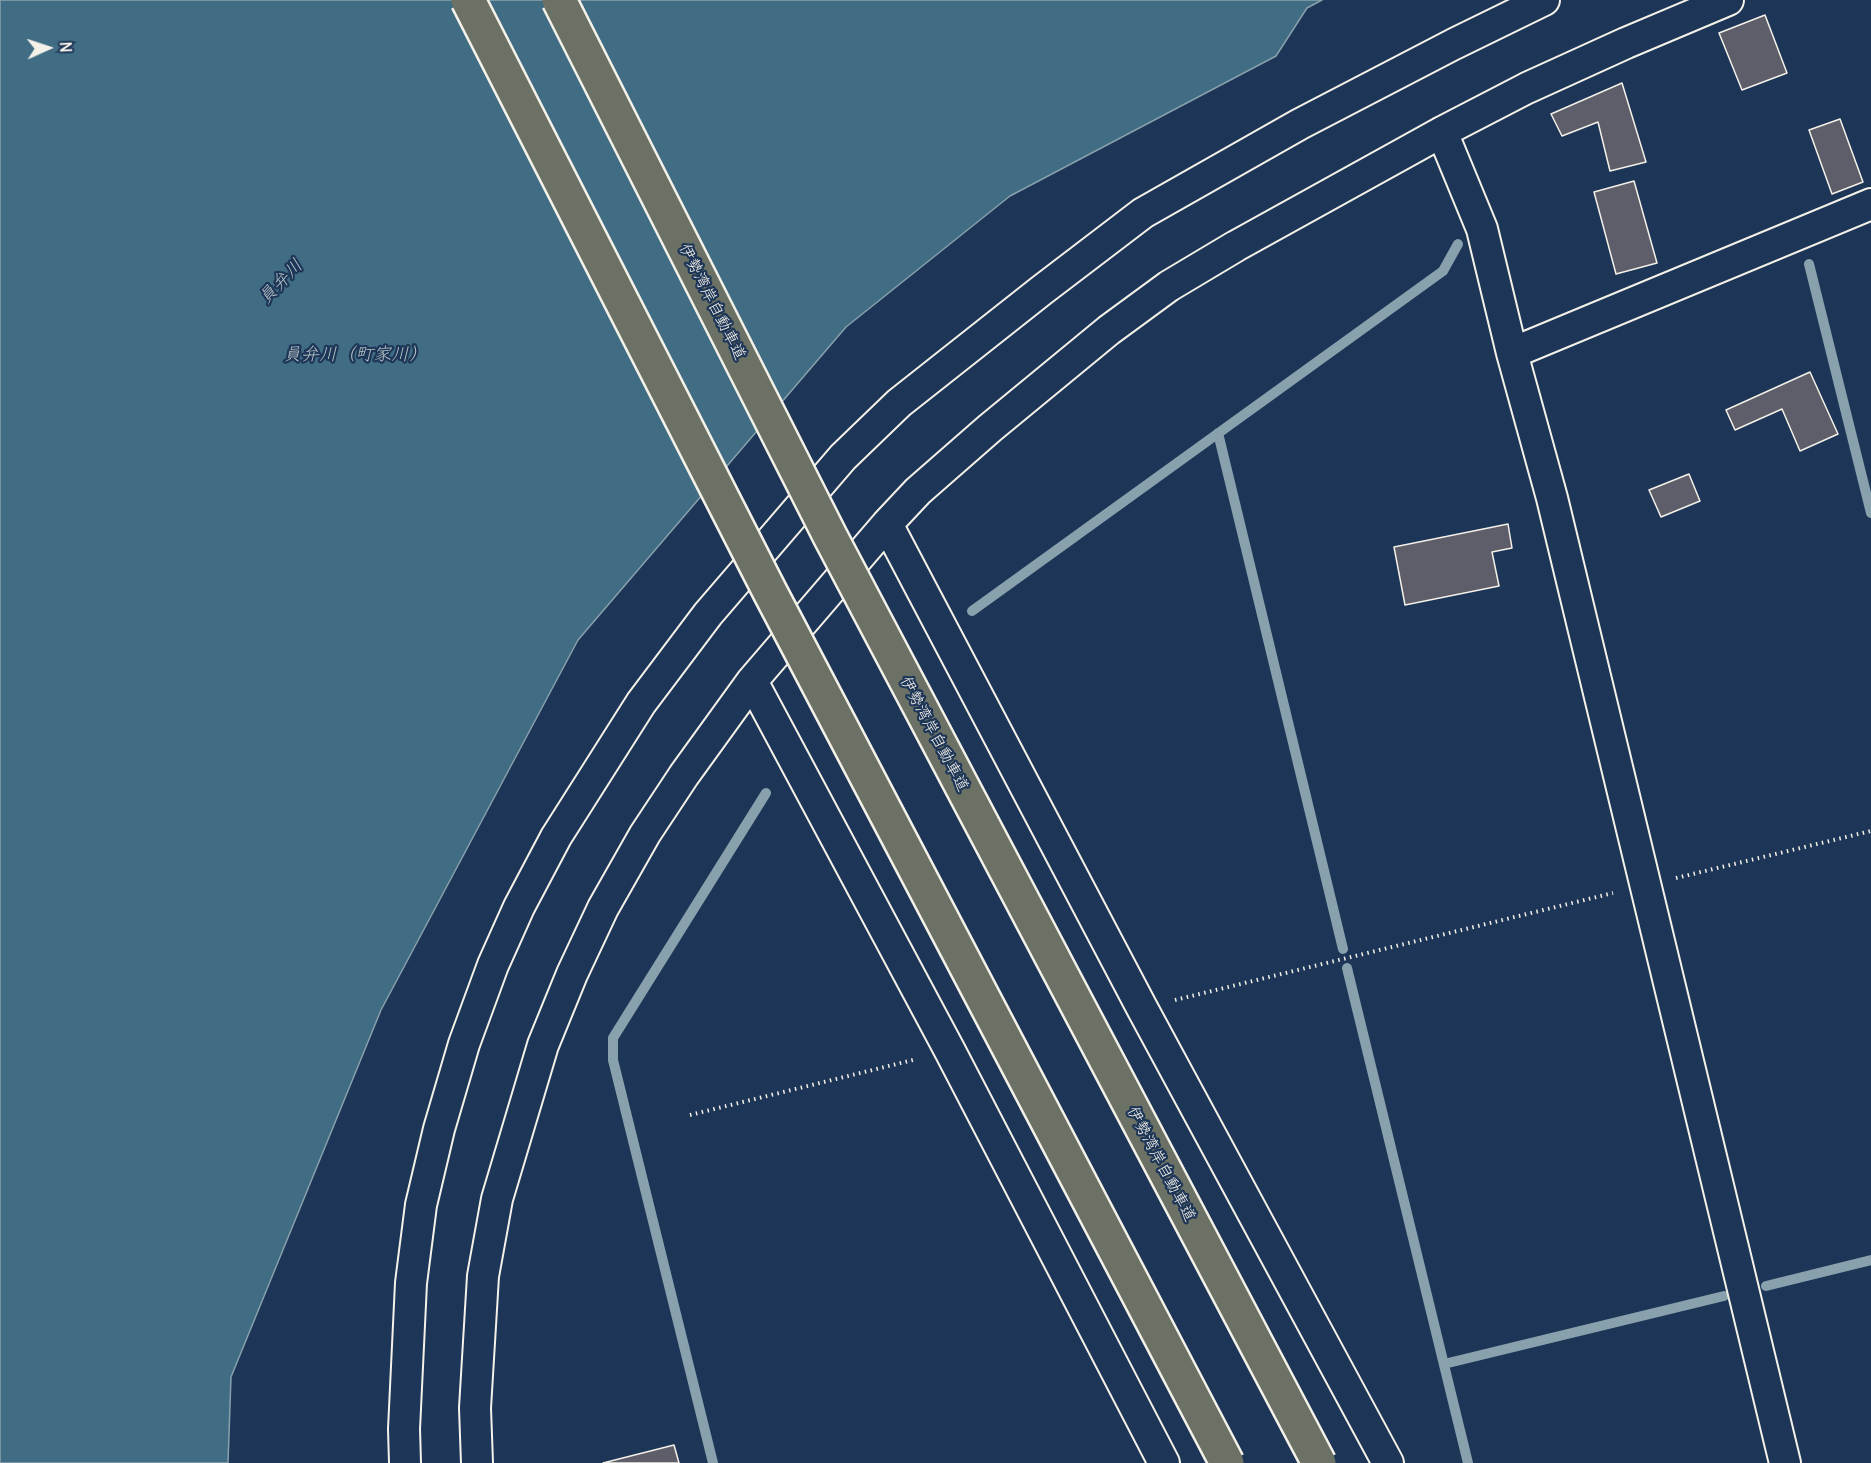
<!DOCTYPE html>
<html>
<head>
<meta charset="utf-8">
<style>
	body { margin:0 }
	#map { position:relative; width:1871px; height:1463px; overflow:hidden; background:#1d3557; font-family:Delius,sans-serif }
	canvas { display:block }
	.north { position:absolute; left:18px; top:18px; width:60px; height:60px; -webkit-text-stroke:4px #1d3557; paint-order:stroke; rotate:87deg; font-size:16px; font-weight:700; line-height:24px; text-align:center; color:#f4f1e8 }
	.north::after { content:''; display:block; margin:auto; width:21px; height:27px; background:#f4f1e8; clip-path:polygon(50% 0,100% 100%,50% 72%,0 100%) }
</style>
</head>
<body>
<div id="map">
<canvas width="1871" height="1463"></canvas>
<div class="north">N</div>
</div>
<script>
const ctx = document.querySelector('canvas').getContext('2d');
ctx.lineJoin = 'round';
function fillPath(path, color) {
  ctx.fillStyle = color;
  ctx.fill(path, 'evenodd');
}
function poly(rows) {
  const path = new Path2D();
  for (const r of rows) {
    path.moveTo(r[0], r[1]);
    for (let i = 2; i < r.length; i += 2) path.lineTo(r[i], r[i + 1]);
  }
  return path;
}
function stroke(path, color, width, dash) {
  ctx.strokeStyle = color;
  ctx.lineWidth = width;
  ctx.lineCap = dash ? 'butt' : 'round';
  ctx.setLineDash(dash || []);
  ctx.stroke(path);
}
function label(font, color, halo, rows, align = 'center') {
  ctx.font = font + ' Delius,"Klee One",sans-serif';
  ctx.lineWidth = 4.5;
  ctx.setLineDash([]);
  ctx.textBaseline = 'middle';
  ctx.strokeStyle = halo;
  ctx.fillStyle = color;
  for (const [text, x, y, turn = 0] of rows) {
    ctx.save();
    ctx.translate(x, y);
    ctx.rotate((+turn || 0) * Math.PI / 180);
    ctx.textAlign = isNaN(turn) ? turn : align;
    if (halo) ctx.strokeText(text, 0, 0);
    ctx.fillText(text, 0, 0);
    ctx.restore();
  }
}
const water = poly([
	[0,0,1322,0,1307,8,1276,56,1010,196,846,327,578,640,381,1010,231,1377,228,1463,0,1463,0,0]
]);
fillPath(water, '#406c84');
stroke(water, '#88a1ac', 1.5);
stroke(poly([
	[1809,264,1871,513],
	[1218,433,1343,949],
	[972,611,1443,271,1458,244],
	[1347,968,1468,1463],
	[1766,1286,1871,1260],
	[1444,1364,1724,1296],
	[713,1463,613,1060,613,1038,766,793]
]), '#88a1ac', 10);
const building = poly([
	[1765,15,1787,73,1742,90,1719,33,1765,15],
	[1622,83,1646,162,1610,171,1598,122,1562,136,1551,114,1622,83],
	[1840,119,1863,182,1832,194,1809,130,1840,119],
	[1634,181,1657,263,1616,274,1594,192,1634,181],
	[1810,372,1838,434,1800,451,1782,409,1735,430,1726,410,1810,372],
	[1689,474,1700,501,1661,517,1649,490,1689,474],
	[1508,524,1512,548,1492,552,1499,586,1405,605,1394,547,1508,524],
	[674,1445,679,1463,603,1463,674,1445]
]);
fillPath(building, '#5e5d6a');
stroke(building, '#f4f1e8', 1.5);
const street = poly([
	[1442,132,1482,229,1512,353,1552,498,1785,1463],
	[1512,353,1871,204],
	[887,524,1142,1008,1388,1463],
	[752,681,950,1051,1164,1463],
	[405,1463,404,1429,411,1283,421,1205,439,1129,464,1044,493,965,519,907,556,837,641,703,708,614,843,457,899,403,1042,290,1143,213,1300,124,1454,44,1544,0],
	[477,1463,475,1408,483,1276,497,1199,543,1045,572,974,603,908,645,834,684,775,752,681,887,524,918,491,990,428,1109,330,1169,286,1236,246,1442,132,1527,88,1626,43,1728,0]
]);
stroke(street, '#f4f1e8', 34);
stroke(poly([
	[1676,878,1871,831],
	[1175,1000,1613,893],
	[690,1115,917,1059]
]), '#f4f1e8', 4, [1.5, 4.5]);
stroke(street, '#1d3557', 30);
const highwayBridge = poly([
	[468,0,770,592,1227,1463],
	[559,0,830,536,1319,1463]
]);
stroke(highwayBridge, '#f4f1e8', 38, []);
stroke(highwayBridge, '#6b7165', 33);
label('16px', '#f4f1e8', '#1d3557', [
	["伊勢湾岸自動車道",712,302,63],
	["伊勢湾岸自動車道",934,734,62],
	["伊勢湾岸自動車道",1161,1164,62]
]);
label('italic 18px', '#b5c2c5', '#1d3557', [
	["員弁川",281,282,-46],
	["員弁川（町家川）",355,355]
]);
</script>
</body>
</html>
